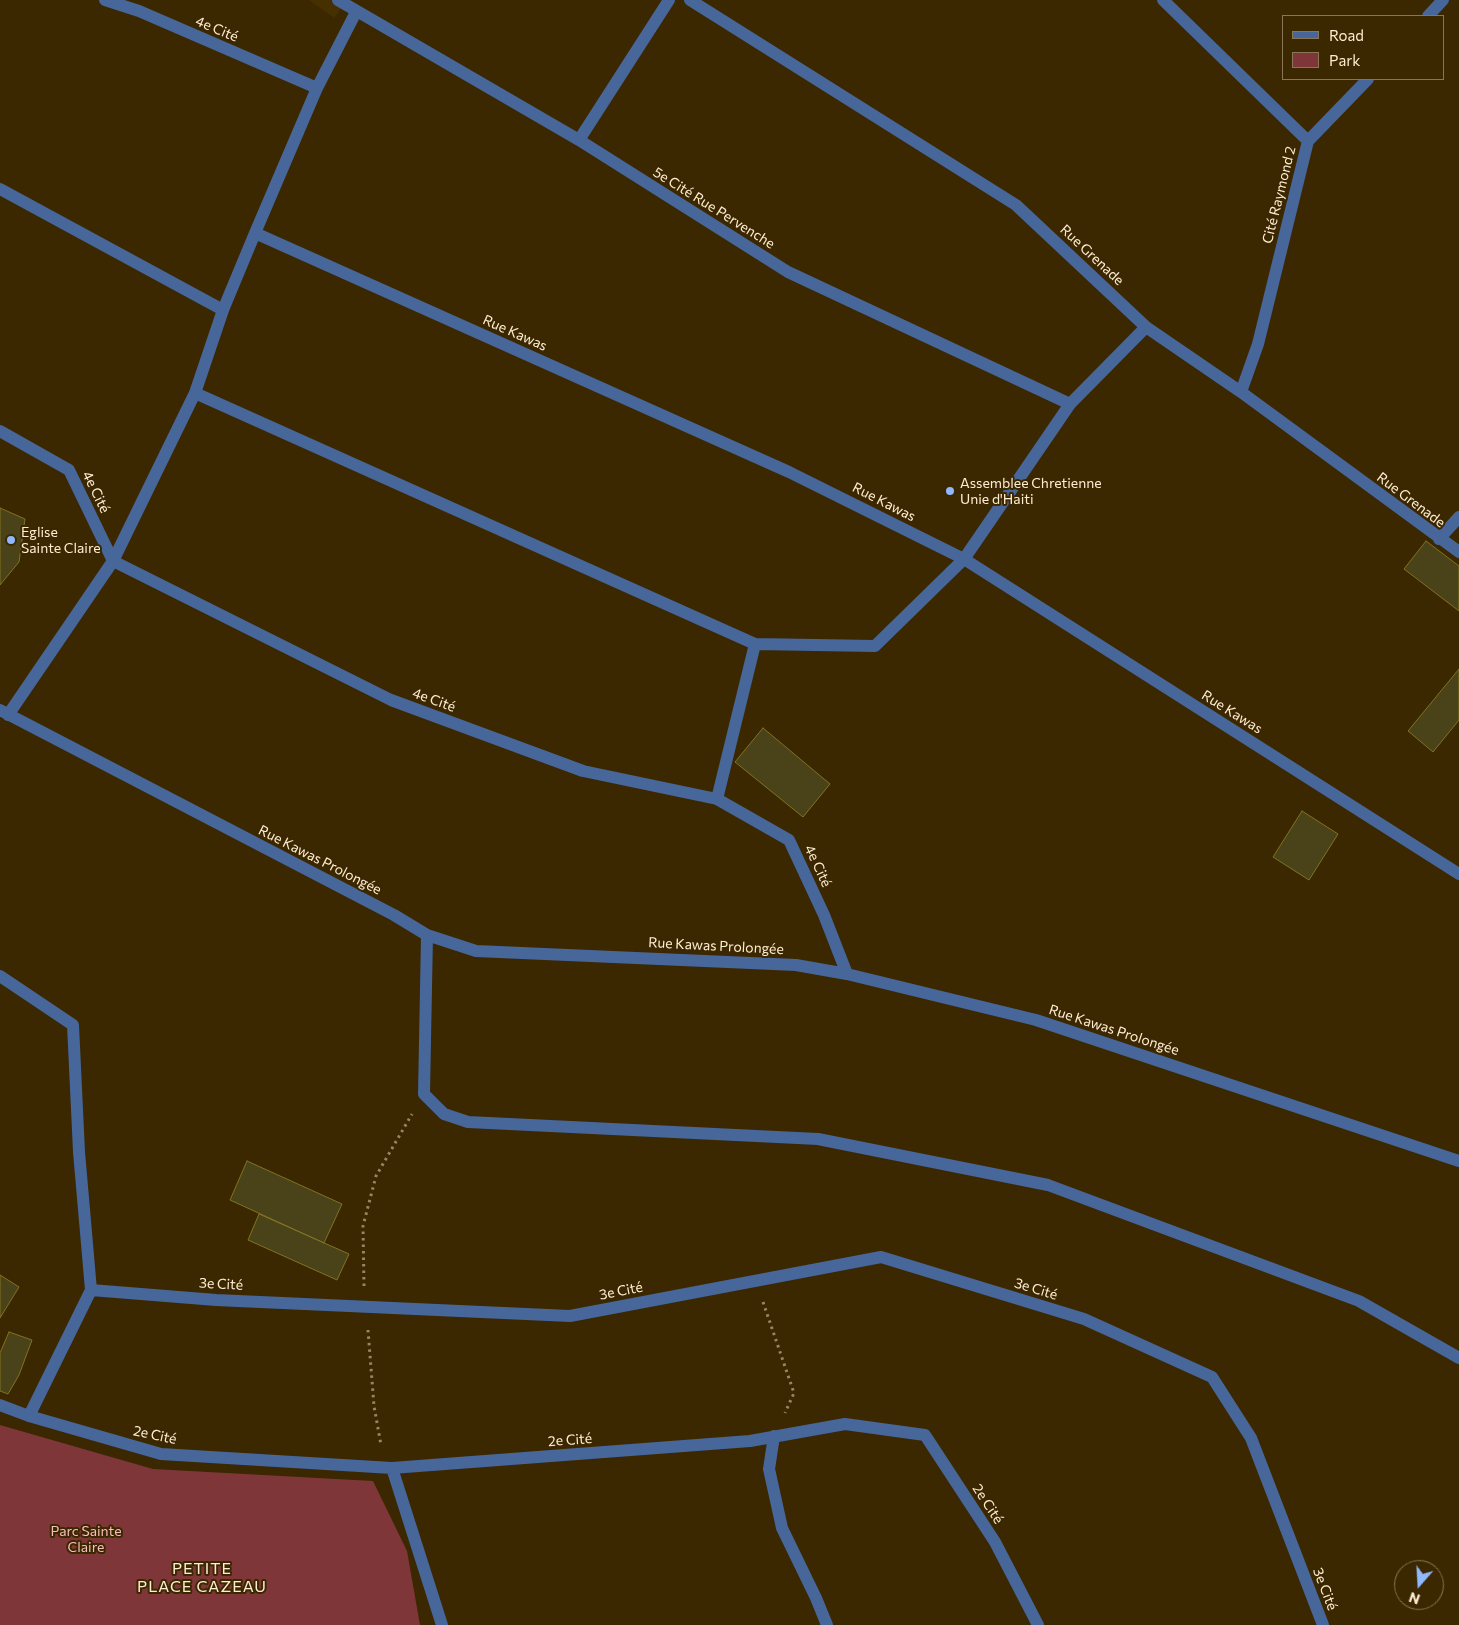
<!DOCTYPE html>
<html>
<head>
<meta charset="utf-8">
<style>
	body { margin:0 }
	#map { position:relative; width:1459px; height:1625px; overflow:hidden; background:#3b2700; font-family:Commissioner,sans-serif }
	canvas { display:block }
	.legend { position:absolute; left:1282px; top:15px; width:162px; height:65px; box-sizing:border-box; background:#3b2700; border:1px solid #897654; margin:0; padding:6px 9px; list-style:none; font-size:15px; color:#feedd1 }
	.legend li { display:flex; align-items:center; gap:10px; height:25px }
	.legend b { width:25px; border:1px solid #897654 }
	.north { position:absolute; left:1394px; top:1560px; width:50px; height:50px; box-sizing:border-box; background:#3b2700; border:1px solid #897654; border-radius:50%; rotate:199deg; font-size:14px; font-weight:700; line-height:20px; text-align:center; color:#feedd1 }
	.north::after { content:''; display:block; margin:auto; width:18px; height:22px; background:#8fb8fd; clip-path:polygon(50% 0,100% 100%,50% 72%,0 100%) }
</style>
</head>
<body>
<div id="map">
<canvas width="1459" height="1625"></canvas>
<ul class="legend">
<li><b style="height:6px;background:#476699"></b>Road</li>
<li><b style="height:14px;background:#7e3638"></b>Park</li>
</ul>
<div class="north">N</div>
</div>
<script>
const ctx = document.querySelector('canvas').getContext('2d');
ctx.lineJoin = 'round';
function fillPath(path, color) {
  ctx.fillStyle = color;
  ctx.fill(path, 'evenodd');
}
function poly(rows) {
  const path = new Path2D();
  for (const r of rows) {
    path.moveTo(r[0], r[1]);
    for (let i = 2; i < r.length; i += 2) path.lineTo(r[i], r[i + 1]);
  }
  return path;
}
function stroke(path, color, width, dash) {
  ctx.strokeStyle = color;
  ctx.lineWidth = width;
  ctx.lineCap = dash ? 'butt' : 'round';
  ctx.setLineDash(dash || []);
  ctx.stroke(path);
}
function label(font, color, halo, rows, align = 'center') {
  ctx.font = font + ' Commissioner,sans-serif';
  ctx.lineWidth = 4;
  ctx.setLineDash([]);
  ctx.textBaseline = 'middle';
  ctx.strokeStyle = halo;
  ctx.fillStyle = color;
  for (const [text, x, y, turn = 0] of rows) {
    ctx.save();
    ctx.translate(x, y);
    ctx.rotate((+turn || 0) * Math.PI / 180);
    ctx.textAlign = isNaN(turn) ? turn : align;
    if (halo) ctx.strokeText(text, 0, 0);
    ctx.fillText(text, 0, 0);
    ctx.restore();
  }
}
fillPath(poly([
	[309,0,348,0,334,18]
]), '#463000');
fillPath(poly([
	[0,1425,153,1469,373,1481,407,1551,420,1625,0,1625]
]), '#7e3638');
const building = poly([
	[0,508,25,519,19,562,0,585,0,508],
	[1426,541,1459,566,1459,611,1404,569,1426,541],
	[1459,669,1459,720,1433,752,1408,731,1459,669],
	[763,728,830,784,803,817,735,762,763,728],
	[1302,811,1338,834,1309,880,1273,857,1302,811],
	[247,1161,342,1204,324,1243,230,1200,247,1161],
	[259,1214,349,1254,337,1280,248,1240,259,1214],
	[0,1275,19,1287,0,1318,0,1275],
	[9,1332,32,1340,19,1375,8,1394,0,1391,0,1353,9,1332]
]);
fillPath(building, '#4a4319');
stroke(building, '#817420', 1);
stroke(poly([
	[364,1286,363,1226,376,1176,412,1114],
	[763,1302,794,1393,785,1413],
	[368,1330,374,1406,381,1445]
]), '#988563', 3, [2.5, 4]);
stroke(poly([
	[105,0,139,11,317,88],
	[338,0,579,140,788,272,1070,404],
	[690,0,1016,205,1146,327,1241,392,1459,552],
	[1163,0,1308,141,1258,344,1241,392],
	[1428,16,1443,0],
	[579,140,669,0],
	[1308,141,1368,79],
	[0,189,223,310],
	[255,233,789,472,964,559,1459,874],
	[195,393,755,644,875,646,964,559,1070,404,1146,327],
	[0,431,69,470,113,561,391,700,583,771,717,799,789,840,824,915,847,974],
	[1439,539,1459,517],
	[0,710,394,915,427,935,476,951,796,965,847,974,1036,1020,1459,1161],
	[8,715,113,561,195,393,223,310,255,233,317,88,356,12],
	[717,799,755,644],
	[427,935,424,1094,444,1114,468,1122,818,1139,1048,1185,1359,1301,1459,1358],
	[0,976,73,1025,79,1152,91,1290],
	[91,1290,216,1300,570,1316,881,1257,1084,1319,1212,1377,1251,1438,1323,1625],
	[0,1405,29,1416,161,1454,392,1468,750,1441,845,1424,925,1435,995,1542,1038,1625],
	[29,1416,91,1290],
	[774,1436,769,1469,782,1528,816,1598,827,1625],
	[392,1468,442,1625]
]), '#476699', 12);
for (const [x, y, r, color] of [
	[950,491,5,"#8fb8fd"],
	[11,540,5,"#8fb8fd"]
]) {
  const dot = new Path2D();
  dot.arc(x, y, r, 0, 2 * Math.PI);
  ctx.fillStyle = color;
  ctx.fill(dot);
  stroke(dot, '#3b2700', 2);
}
label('14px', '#feedd1', '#3b2700', [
	["4e Cité",217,29,23],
	["Cité Raymond 2",1279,195,-76],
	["5e Cité Rue Pervenche",714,208,32],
	["Rue Grenade",1092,255,43],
	["Rue Kawas",515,333,24],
	["4e Cité",96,492,64],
	["Rue Grenade",1411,500,37],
	["Rue Kawas",884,502,27],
	["4e Cité",434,700,20],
	["Rue Kawas",1232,712,32],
	["Rue Kawas Prolongée",320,860,27],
	["4e Cité",818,866,65],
	["Rue Kawas Prolongée",716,946,3],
	["Rue Kawas Prolongée",1114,1030,18],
	["3e Cité",221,1284,3],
	["3e Cité",1036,1289,17],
	["3e Cité",621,1291,-11],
	["2e Cité",155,1435,12],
	["2e Cité",570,1440,-4],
	["2e Cité",988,1504,57],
	["3e Cité",1325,1589,69]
]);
label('14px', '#feedd1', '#3b2700', [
	["Assemblee Chretienne",960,483],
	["Unie d'Haiti",960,499],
	["Eglise",21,532],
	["Sainte Claire",21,548]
], 'left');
label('14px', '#f8bebc', '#3b2700', [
	["Parc Sainte",86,1531],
	["Claire",86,1547]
]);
ctx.letterSpacing = '1px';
label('16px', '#feedd1', '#3b2700', [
	["PETITE",202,1569],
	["PLACE CAZEAU",202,1587]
]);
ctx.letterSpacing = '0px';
</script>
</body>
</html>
